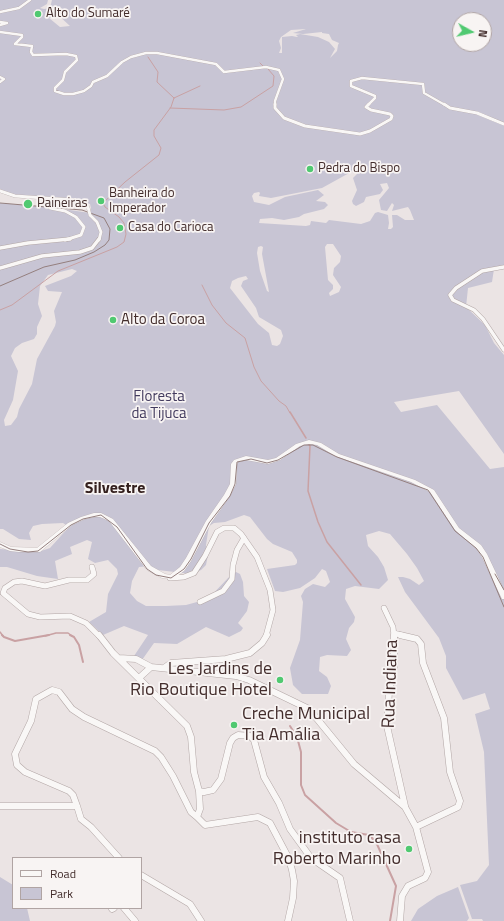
<!DOCTYPE html>
<html>
<head>
<meta charset="utf-8">
<style>
	body { margin:0 }
	#map { position:relative; width:504px; height:921px; overflow:hidden; background:#ebe4e4; font-family:"Titillium Web",sans-serif }
	canvas { display:block }
	.legend { position:absolute; left:12px; top:857px; width:130px; height:52px; box-sizing:border-box; background:#f8f4f3; border:1px solid #b0a4a3; margin:0; padding:5px 7px; list-style:none; font-size:12px; color:#432d2c }
	.legend li { display:flex; align-items:center; gap:8px; height:20px }
	.legend b { width:20px; border:1px solid #b0a4a3 }
	.north { position:absolute; left:452px; top:12px; width:40px; height:40px; box-sizing:border-box; background:#f8f4f3; border:1px solid #b0a4a3; border-radius:50%; rotate:98deg; font-size:11px; font-weight:700; line-height:16px; text-align:center; color:#432d2c }
	.north::after { content:''; display:block; margin:auto; width:14px; height:18px; background:#50c971; clip-path:polygon(50% 0,100% 100%,50% 72%,0 100%) }
</style>
</head>
<body>
<div id="map">
<canvas width="504" height="921"></canvas>
<ul class="legend">
<li><b style="height:5px;background:#f9f7f6"></b>Road</li>
<li><b style="height:11px;background:#c8c5d4"></b>Park</li>
</ul>
<div class="north">N</div>
</div>
<script>
const ctx = document.querySelector('canvas').getContext('2d');
ctx.lineJoin = 'round';
function fillPath(path, color) {
  ctx.fillStyle = color;
  ctx.fill(path, 'evenodd');
}
function poly(rows) {
  const path = new Path2D();
  for (const r of rows) {
    path.moveTo(r[0], r[1]);
    for (let i = 2; i < r.length; i += 2) path.lineTo(r[i], r[i + 1]);
  }
  return path;
}
function stroke(path, color, width, dash) {
  ctx.strokeStyle = color;
  ctx.lineWidth = width;
  ctx.lineCap = dash ? 'butt' : 'round';
  ctx.setLineDash(dash || []);
  ctx.stroke(path);
}
function label(font, color, halo, rows, align = 'center') {
  ctx.font = font + ' "Titillium Web",sans-serif';
  ctx.lineWidth = 3.5;
  ctx.setLineDash([]);
  ctx.textBaseline = 'middle';
  ctx.strokeStyle = halo;
  ctx.fillStyle = color;
  for (const [text, x, y, turn = 0] of rows) {
    ctx.save();
    ctx.translate(x, y);
    ctx.rotate((+turn || 0) * Math.PI / 180);
    ctx.textAlign = isNaN(turn) ? turn : align;
    if (halo) ctx.strokeText(text, 0, 0);
    ctx.fillText(text, 0, 0);
    ctx.restore();
  }
}
fillPath(poly([
	[0,0,48,0,47,4,40,8,44,9,50,8,52,0,504,0,504,268,494,269,492,282,468,288,466,307,485,325,494,343,504,355,504,454,459,391,394,402,401,412,437,405,490,469,504,467,504,921,483,921,482,919,472,919,460,885,477,881,489,865,484,752,475,714,490,709,485,693,463,700,446,668,446,656,439,638,405,592,398,577,403,577,410,579,419,585,424,581,417,568,407,554,390,534,379,531,366,535,368,546,378,557,384,567,388,580,379,589,355,586,346,589,345,599,355,617,354,622,349,628,346,639,351,650,347,656,327,655,320,657,319,671,327,677,331,686,328,694,302,694,293,685,290,668,300,640,303,602,301,596,305,589,313,584,325,587,330,582,326,571,322,569,315,578,300,588,283,592,275,591,267,569,295,565,297,563,297,560,292,552,273,544,267,539,250,517,244,515,225,522,214,523,209,526,206,545,208,555,206,565,201,570,192,574,158,570,149,566,139,567,132,581,130,593,137,601,146,606,166,606,186,605,208,599,229,577,236,572,240,574,243,582,244,596,249,602,247,611,238,623,243,628,241,631,229,637,206,627,177,644,154,643,142,660,134,656,148,635,124,626,103,635,89,622,106,612,108,594,118,574,117,569,108,560,95,563,88,559,92,542,87,540,70,547,72,554,55,561,58,579,37,576,7,567,0,567,0,549,38,552,50,548,69,527,63,523,42,524,33,526,29,533,31,540,19,539,3,529,0,529,0,203,56,208,90,213,91,208,90,204,77,201,23,197,6,193,0,189],
	[52,14,57,14,70,26,60,27,49,18,54,16],
	[460,20,484,20,484,44,460,44],
	[306,29,293,33,303,34,322,32,322,33,329,34,332,40,339,43,338,45,337,51,330,58,335,49,329,42,318,37,300,34,296,35,298,37,297,37,292,36,282,37,282,53,279,53,281,48,279,41,281,37,291,30],
	[360,164,357,174,353,178,357,190,352,201,353,204,356,206,364,202,366,197,380,194,383,190,380,184,387,183,389,188,379,200,381,210,387,211,392,203,394,205,392,211,408,207,410,210,414,220,405,220,397,215,392,215,393,227,391,229,388,229,389,223,388,215,378,212,375,213,370,221,361,224,329,220,326,223,311,221,310,225,306,226,259,223,260,219,272,218,284,220,299,217,304,214,324,209,328,205,325,202,316,201,324,195,318,190,285,197,269,205,254,202,252,196,254,193,259,192,260,193,259,196,271,198,322,188,351,172,355,166],
	[327,244,333,244,341,256,340,262,334,268,333,275,341,287,339,292,330,296,329,293,333,289,333,285,328,280,325,247],
	[261,246,263,247,262,254,269,292,267,291,260,271,257,253,258,247],
	[72,269,77,271,71,276,45,286,48,291,62,292,54,311,56,322,55,326,37,359,32,384,19,409,17,417,11,425,5,426,4,420,13,400,18,371,11,356,15,348,22,343,34,339,37,334,37,327,42,316,38,304,40,286,48,275],
	[246,276,248,279,243,281,241,286,256,308,259,317,281,330,283,336,280,344,277,346,272,345,269,333,258,324,230,288,232,281,238,278],
	[0,877,13,885,13,908,27,908,30,921,0,921],
	[458,887,469,918,467,921,411,921,418,909,437,896]
]), '#c8c5d4');
stroke(poly([
	[148,57,158,72,157,82,174,98],
	[260,63,264,67],
	[174,98,200,86],
	[170,108,224,110,241,107,273,86,274,76,268,69],
	[202,285,212,305,226,323,245,338,254,367,261,381,279,401,286,406,290,413],
	[0,310,12,305,58,271,117,247,124,242,126,234,124,223,119,217,105,207,103,203,125,182,159,155,161,148,154,136,154,130,171,107,174,98]
]), '#c9a1a3', 1);
stroke(poly([
	[290,412,306,438],
	[308,443,310,446,308,491,318,522,327,542,361,585],
	[0,632,3,636],
	[45,636,56,633,68,633,72,636]
]), '#c9a1a3', 1.5);
stroke(poly([
	[2,635,4,637,15,641,49,635],
	[70,635,74,637,79,645,83,662],
	[290,726,297,737,301,752,301,785,305,795,336,823,351,832,369,835,376,842,396,886,390,921]
]), '#c9a1a3', 2);
const minorFar4 = poly([
	[0,12,19,8,30,0],
	[0,22,7,23,0,25],
	[0,32,22,35,22,37,15,44,32,46,31,52,33,55,66,54,76,56,77,60,65,72,63,80,55,88,55,91,64,94,73,94,84,91,91,86,93,82,107,76,122,62,131,57,146,53,157,53,216,64,224,72,266,67,279,70,283,79,275,101,275,105],
	[0,77,4,79,0,82],
	[368,105,375,98,375,96,351,86,351,81,362,78,423,84,424,93,445,105]
]);
const minorFar3 = poly([
	[275,104,275,108,284,118,305,126,360,134,370,131,391,119,392,116,390,114,371,110,366,107,369,104],
	[444,104,450,108,477,113,504,124],
	[0,191,15,196,74,200,83,202,88,207],
	[56,199,49,206,50,208,65,211,76,217,84,227,81,235,65,240],
	[90,215,97,222,101,232,99,240]
]);
const minorFar2 = poly([
	[0,248,28,243,70,239],
	[504,267,482,271,456,288,450,295,453,300,474,310,483,319,504,350],
	[0,268,42,256,80,252,92,248,99,239]
]);
const minorFar1 = poly([
	[92,567,94,574,87,580,69,580,45,586,22,581,14,582,5,588,3,593,28,614,40,617,70,616,86,623,99,636],
	[170,578,184,577,194,573,205,556,217,532,224,528,234,528,241,534,257,557,270,590,273,610,266,636],
	[200,602,223,591,232,579,233,565,237,550,244,538],
	[384,608,393,627,394,636],
	[394,633,404,636]
]);
const minor = poly([
	[99,635,113,653,187,726,191,737,194,772,199,791],
	[394,635,394,668,389,691,387,726,405,806],
	[400,635,417,639,421,644,423,663,444,718,450,772,460,801,458,807,416,827],
	[119,658,136,659,151,667,236,676,249,680,309,709,354,764,405,807,416,827,428,872,425,878,408,886,402,896,400,921],
	[164,668,171,663,226,659,250,653,262,643,267,635],
	[139,678,151,667],
	[0,806,77,806,73,795,69,791,25,772,17,765,15,754,31,721,36,699,52,690,59,692,72,709,84,717,155,751,161,757,173,776,191,812,197,817,200,809,199,791,204,792,213,790,221,779,230,743,233,738,238,735,250,736,254,740,264,777,279,803,290,829,311,858,340,878,350,921],
	[77,806,81,819,91,827,119,858],
	[197,817,205,825,258,817,270,823,289,859,292,870,294,881,293,898,288,921],
	[141,875,190,904,201,921],
	[124,908,135,921],
	[112,909,114,908]
]);
const tertiary = poly([
	[309,440,321,443,339,454,415,480,434,490,459,528,481,545,487,554,504,590,504,599,502,599,501,597,482,557,477,549,455,530,430,492,411,482,335,456,317,445,309,444,300,446,280,460,268,464,246,460,238,462,237,464,236,484,230,496,211,523,191,561,184,571,173,579,171,579,162,578,147,570,109,521,100,517,94,517,85,519,72,525,40,552,19,552,10,551,0,547,0,542,11,547,37,548,68,523,81,517,94,513,101,513,113,519,151,566,165,574,170,575,180,567,186,558,206,521,224,495,230,484,231,464,234,460,246,456,268,460,276,458,296,444,309,440]
]);
stroke(minorFar4, '#b2a6a5', 3);
stroke(minorFar3, '#b2a6a5', 3.5);
stroke(minorFar2, '#b2a6a5', 4.5);
stroke(minorFar1, '#b2a6a5', 6);
stroke(minor, '#b2a6a5', 7);
stroke(tertiary, '#b2a6a5', 0.5);
stroke(minorFar4, '#f9f7f6', 2.5);
stroke(minorFar3, '#f9f7f6', 3);
stroke(minorFar2, '#f9f7f6', 3.5);
stroke(minorFar1, '#f9f7f6', 5);
stroke(minor, '#f9f7f6', 6);
fillPath(tertiary, '#f9f7f6');
stroke(poly([
	[0,203,82,210,104,218,110,229,109,240,105,245,94,252,75,260,44,267,0,286],
	[0,544,10,549,28,552,38,551,71,525,83,519,101,515,117,527,147,569,156,575,171,578,184,569,191,559,209,523,230,496,235,484,237,462,251,459,267,463,278,460,304,445,313,445,337,457,428,490,455,531,476,548,483,557,504,607],
	[495,574,504,590]
]), '#947f7e', 1);
const minorBridge = poly([
	[88,207,90,215]
]);
stroke(minorBridge, '#b2a6a5', 3.5, []);
stroke(minorBridge, '#f9f7f6', 3);
for (const [x, y, r, color] of [
	[38,14,4,"#50c971"],
	[310,169,4,"#50c971"],
	[101,201,4,"#50c971"],
	[28,204,5,"#50c971"],
	[120,228,4,"#50c971"],
	[113,320,4,"#50c971"],
	[280,680,4,"#50c971"],
	[234,725,4,"#50c971"],
	[409,849,4,"#50c971"]
]) {
  const dot = new Path2D();
  dot.arc(x, y, r, 0, 2 * Math.PI);
  ctx.fillStyle = color;
  ctx.fill(dot);
  stroke(dot, '#f8f4f3', 1.5);
}
label('13px', '#432d2c', '#f8f4f3', [
	["Alto do Sumaré",46,14],
	["Pedra do Bispo",318,169],
	["Banheira do",109,194],
	["Imperador",109,209],
	["Paineiras",37,204],
	["Casa do Carioca",128,228]
], 'left');
label('15px', '#432d2c', '#f8f4f3', [
	["Alto da Coroa",121,320]
], 'left');
label('15px', '#423a5e', '#f8f4f3', [
	["Floresta",159,397],
	["da Tijuca",159,414]
]);
label('bold 16px', '#34201e', '#f8f4f3', [
	["Silvestre",115,489]
]);
label('18px', '#432d2c', '#f8f4f3', [
	["Les Jardins de",272,670],
	["Rio Boutique Hotel",272,691],
	["Creche Municipal",242,715,"left"],
	["Tia Amália",242,736,"left"],
	["instituto casa",401,839],
	["Roberto Marinho",401,860]
], 'right');
label('18px', '#432d2c', '#f8f4f3', [
	["Rua Indiana",391,684,-88]
]);
</script>
</body>
</html>
